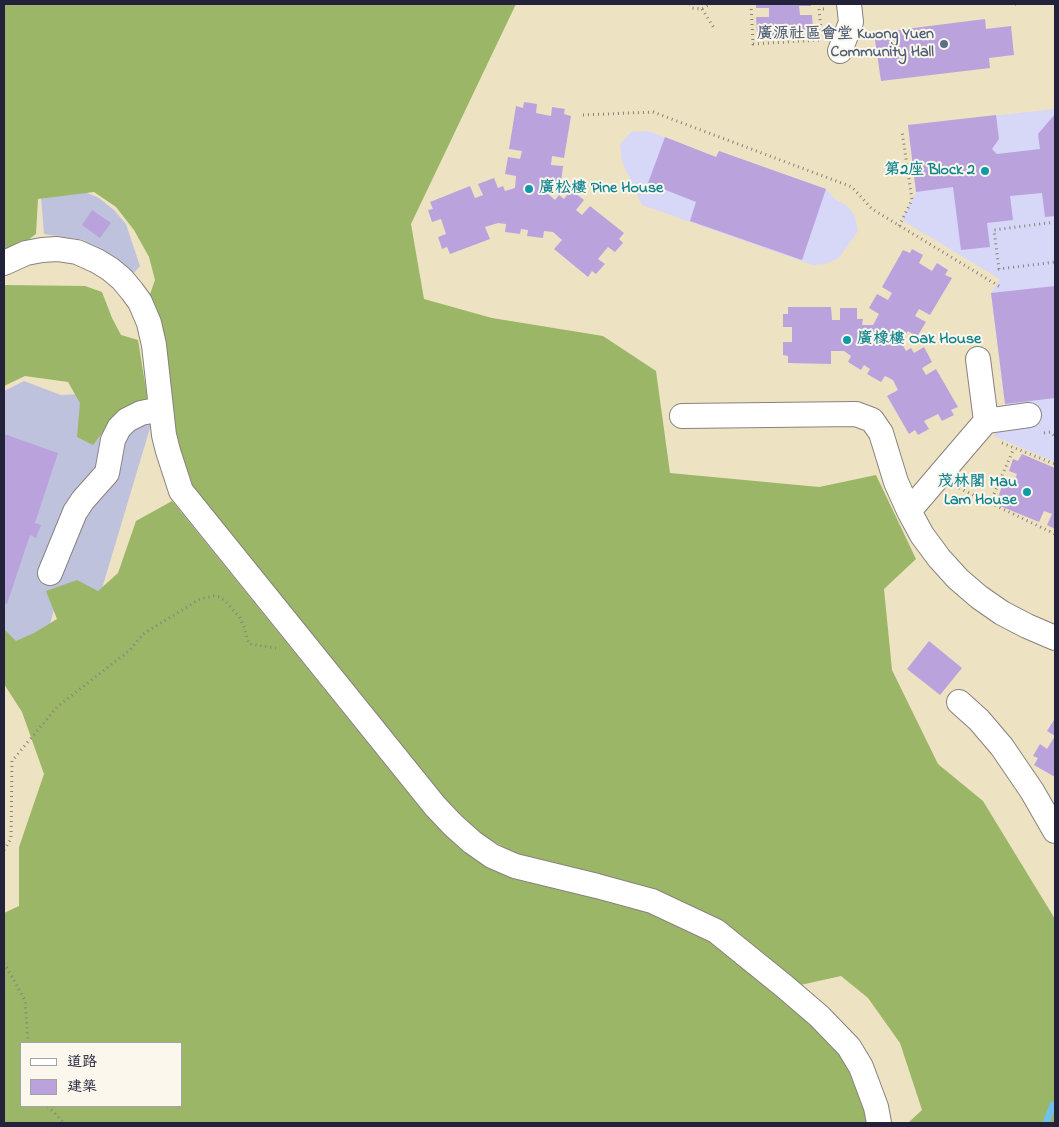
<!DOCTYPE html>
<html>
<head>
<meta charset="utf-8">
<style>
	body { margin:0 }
	#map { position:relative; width:1059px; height:1127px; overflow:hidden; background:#ede3c2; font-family:"Indie Flower","LXGW WenKai TC",sans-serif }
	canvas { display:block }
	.frame { position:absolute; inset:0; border:5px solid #22223b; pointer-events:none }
	.legend { position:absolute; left:20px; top:1042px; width:162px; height:65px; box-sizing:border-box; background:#fbf7ec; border:1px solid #a4a2a5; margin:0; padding:6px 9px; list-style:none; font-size:15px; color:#22223b }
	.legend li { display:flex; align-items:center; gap:10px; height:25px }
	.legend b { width:25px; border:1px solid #a4a2a5 }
</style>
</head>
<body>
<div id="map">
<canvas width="1059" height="1127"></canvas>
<div class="frame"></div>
<ul class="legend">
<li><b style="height:6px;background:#fff"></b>道路</li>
<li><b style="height:14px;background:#baa2dd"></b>建築</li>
</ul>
</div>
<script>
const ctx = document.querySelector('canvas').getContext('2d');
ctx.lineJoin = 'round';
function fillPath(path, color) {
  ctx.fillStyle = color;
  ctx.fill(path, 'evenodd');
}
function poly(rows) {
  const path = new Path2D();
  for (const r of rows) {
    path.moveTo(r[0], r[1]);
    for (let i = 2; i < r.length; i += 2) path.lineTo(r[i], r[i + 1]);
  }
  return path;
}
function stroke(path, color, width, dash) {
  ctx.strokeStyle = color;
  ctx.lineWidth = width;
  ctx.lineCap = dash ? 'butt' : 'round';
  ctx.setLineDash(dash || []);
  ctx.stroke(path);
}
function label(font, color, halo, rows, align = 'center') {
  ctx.font = font + ' "Indie Flower","LXGW WenKai TC",sans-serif';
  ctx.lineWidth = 4;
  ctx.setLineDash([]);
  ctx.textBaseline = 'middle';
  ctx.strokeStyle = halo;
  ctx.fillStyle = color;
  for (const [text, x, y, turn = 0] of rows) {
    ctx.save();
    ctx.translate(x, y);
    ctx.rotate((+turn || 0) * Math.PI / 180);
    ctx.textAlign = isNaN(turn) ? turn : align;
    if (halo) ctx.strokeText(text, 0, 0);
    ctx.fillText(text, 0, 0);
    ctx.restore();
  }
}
fillPath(poly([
	[1055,109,1055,462,994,436,1005,404,991,293,1000,279,902,220,916,192,908,125],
	[648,131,716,157,719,151,826,189,835,199,846,205,855,216,858,231,839,258,826,264,813,265,642,205,622,162,620,144,631,132]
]), '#d7d7f8');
fillPath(poly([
	[85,192,99,198,114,210,126,224,140,266,133,274,83,240,44,234,41,198],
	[24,381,61,395,145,391,150,428,98,602,58,595,36,675,4,667,4,391]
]), '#bfc2dd');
fillPath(poly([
	[4,4,516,4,411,224,424,299,492,318,603,336,656,371,670,473,819,487,876,475,916,559,884,589,892,670,938,764,983,801,1055,919,1055,1123,908,1123,922,1110,900,1043,868,998,841,976,796,986,718,922,519,856,479,833,443,799,192,490,175,433,149,297,155,280,149,257,134,230,116,207,94,192,38,199,36,234,24,243,4,252],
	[4,285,85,286,102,292,112,318,121,335,138,340,148,402,106,428,93,445,77,437,80,403,68,382,25,376,4,386],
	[172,501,426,815,465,852,511,878,601,899,646,911,707,936,805,1015,854,1068,867,1123,4,1123,4,913,19,906,19,847,44,774,22,712,4,684,4,629,16,641,34,633,57,619,46,591,77,580,98,591,118,573,136,521],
	[21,1043,181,1043,181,1106,21,1106]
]), '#9bb667');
stroke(poly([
	[1046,1123,1053,1105]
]), '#72c1ed', 7);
fillPath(poly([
	[756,4,811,4,811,6,799,6,800,15,812,15,813,31,803,31,803,37,767,39,766,32,757,32,756,17,769,17,769,8,756,8],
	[985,19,986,29,1011,26,1014,55,989,58,990,68,881,81,874,33],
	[524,102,537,104,536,113,551,116,552,107,565,109,564,114,571,116,564,158,552,156,551,165,563,166,561,183,550,181,548,194,555,200,559,195,564,199,571,190,584,200,576,210,582,215,590,206,624,233,619,239,623,243,615,252,608,247,598,259,605,264,596,274,592,271,588,277,554,249,562,240,553,232,544,231,543,238,527,236,528,230,521,229,520,234,505,232,506,224,498,223,485,227,490,239,450,254,447,247,442,249,438,237,446,234,441,219,432,222,428,210,433,209,430,202,470,186,475,198,483,195,478,184,494,178,498,188,503,186,505,191,515,188,516,176,505,174,508,157,520,159,522,151,509,149,516,106,523,108],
	[1055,114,1055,216,1045,217,1042,193,1010,196,1013,220,987,223,990,247,961,250,953,187,916,192,908,125,996,115,999,139,992,149,997,154,1040,149,1038,134],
	[665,137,716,157,719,151,826,189,802,260,690,221,696,202,648,183],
	[92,210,111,223,100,238,82,225],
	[912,249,923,255,919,263,932,271,937,263,948,270,945,275,952,278,930,315,919,309,915,316,926,322,917,337,908,331,901,342,906,351,911,348,914,353,924,347,932,362,922,368,926,375,936,369,958,407,951,410,954,415,942,421,938,414,924,421,929,429,918,435,915,430,909,434,887,396,898,390,893,380,885,376,881,382,867,374,870,369,864,365,861,370,848,362,851,356,844,351,831,351,831,364,788,363,788,356,783,355,783,342,792,342,792,327,783,327,783,314,788,314,788,307,831,307,832,320,840,320,840,308,857,308,857,319,863,319,862,325,873,325,879,314,869,308,877,294,888,300,892,293,882,287,903,250,910,253],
	[1055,286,1055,398,1005,404,991,293],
	[4,434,58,453,35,523,41,525,36,538,30,535,7,604,4,603],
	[1022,454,1055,468,1055,529,1047,525,1052,514,1044,511,1039,522,1000,506,1003,499,998,497,1003,484,1011,488,1017,474,1009,471,1013,459,1018,461],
	[929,641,962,668,940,695,907,669],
	[1054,720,1055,721,1055,777,1034,765,1038,758,1033,756,1040,744,1047,749,1055,736,1047,731]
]), '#baa2dd');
const minor = poly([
	[840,51,851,22,849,4],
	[4,263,26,253,42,250,57,249,77,252,97,261,110,269,122,279,132,291,140,302,149,323,154,345,164,435,168,451,181,491,435,806,453,825,472,842,492,856,515,866,597,886,652,901,716,931,784,986,819,1016,849,1047,861,1067,876,1107,879,1123],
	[978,359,986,421,1029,415],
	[682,416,856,414,872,420,881,433,896,482,909,511,922,535,939,558,958,579,979,597,1002,613,1027,626,1055,638],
	[909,511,986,421],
	[50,573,75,512,83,500,107,473,113,440,119,428,127,420,141,413,161,409],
	[959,702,979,720,1002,747,1032,791,1055,831]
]);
stroke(minor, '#88827e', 26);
stroke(poly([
	[690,4,692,8,702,9,710,4],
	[751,4,753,44,820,40],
	[1015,4,1018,4],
	[702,9,714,28],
	[821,30,819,9,827,9],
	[583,115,653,112,852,187,872,209,1002,288],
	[1055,222,994,230,999,269,1055,262],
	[899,226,912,200,902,131],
	[1044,433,1050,432,1055,436],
	[1002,443,1055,464],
	[959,488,1055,534],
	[990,503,1014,448],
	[4,850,11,839,12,761,57,707,130,650,143,634,200,599,214,596,220,597,227,603,240,618,244,627,249,644,276,648],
	[4,963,25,1000,28,1043],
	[48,1106,64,1123]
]), '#88827e', 3, [1, 4]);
stroke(minor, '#fff', 24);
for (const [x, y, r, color] of [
	[944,44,5,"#5c6f8a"],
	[985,171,5,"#0f9aa8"],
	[529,189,5,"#0f9aa8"],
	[847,340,5,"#0f9aa8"],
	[1027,492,5,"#0f9aa8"]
]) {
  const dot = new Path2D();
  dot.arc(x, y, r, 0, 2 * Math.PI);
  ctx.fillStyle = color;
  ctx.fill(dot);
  stroke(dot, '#fbf7ec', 2);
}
label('bold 16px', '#4e5e75', '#fbf7ec', [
	["廣源社區會堂 Kwong Yuen",934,35],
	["Community Hall",934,53]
], 'right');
label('bold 16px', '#0d838f', '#fbf7ec', [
	["第2座 Block 2",975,171],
	["廣松樓 Pine House",539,189,"left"],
	["廣橡樓 Oak House",857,340,"left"],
	["茂林閣 Mau",1017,483],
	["Lam House",1017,501]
], 'right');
</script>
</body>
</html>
